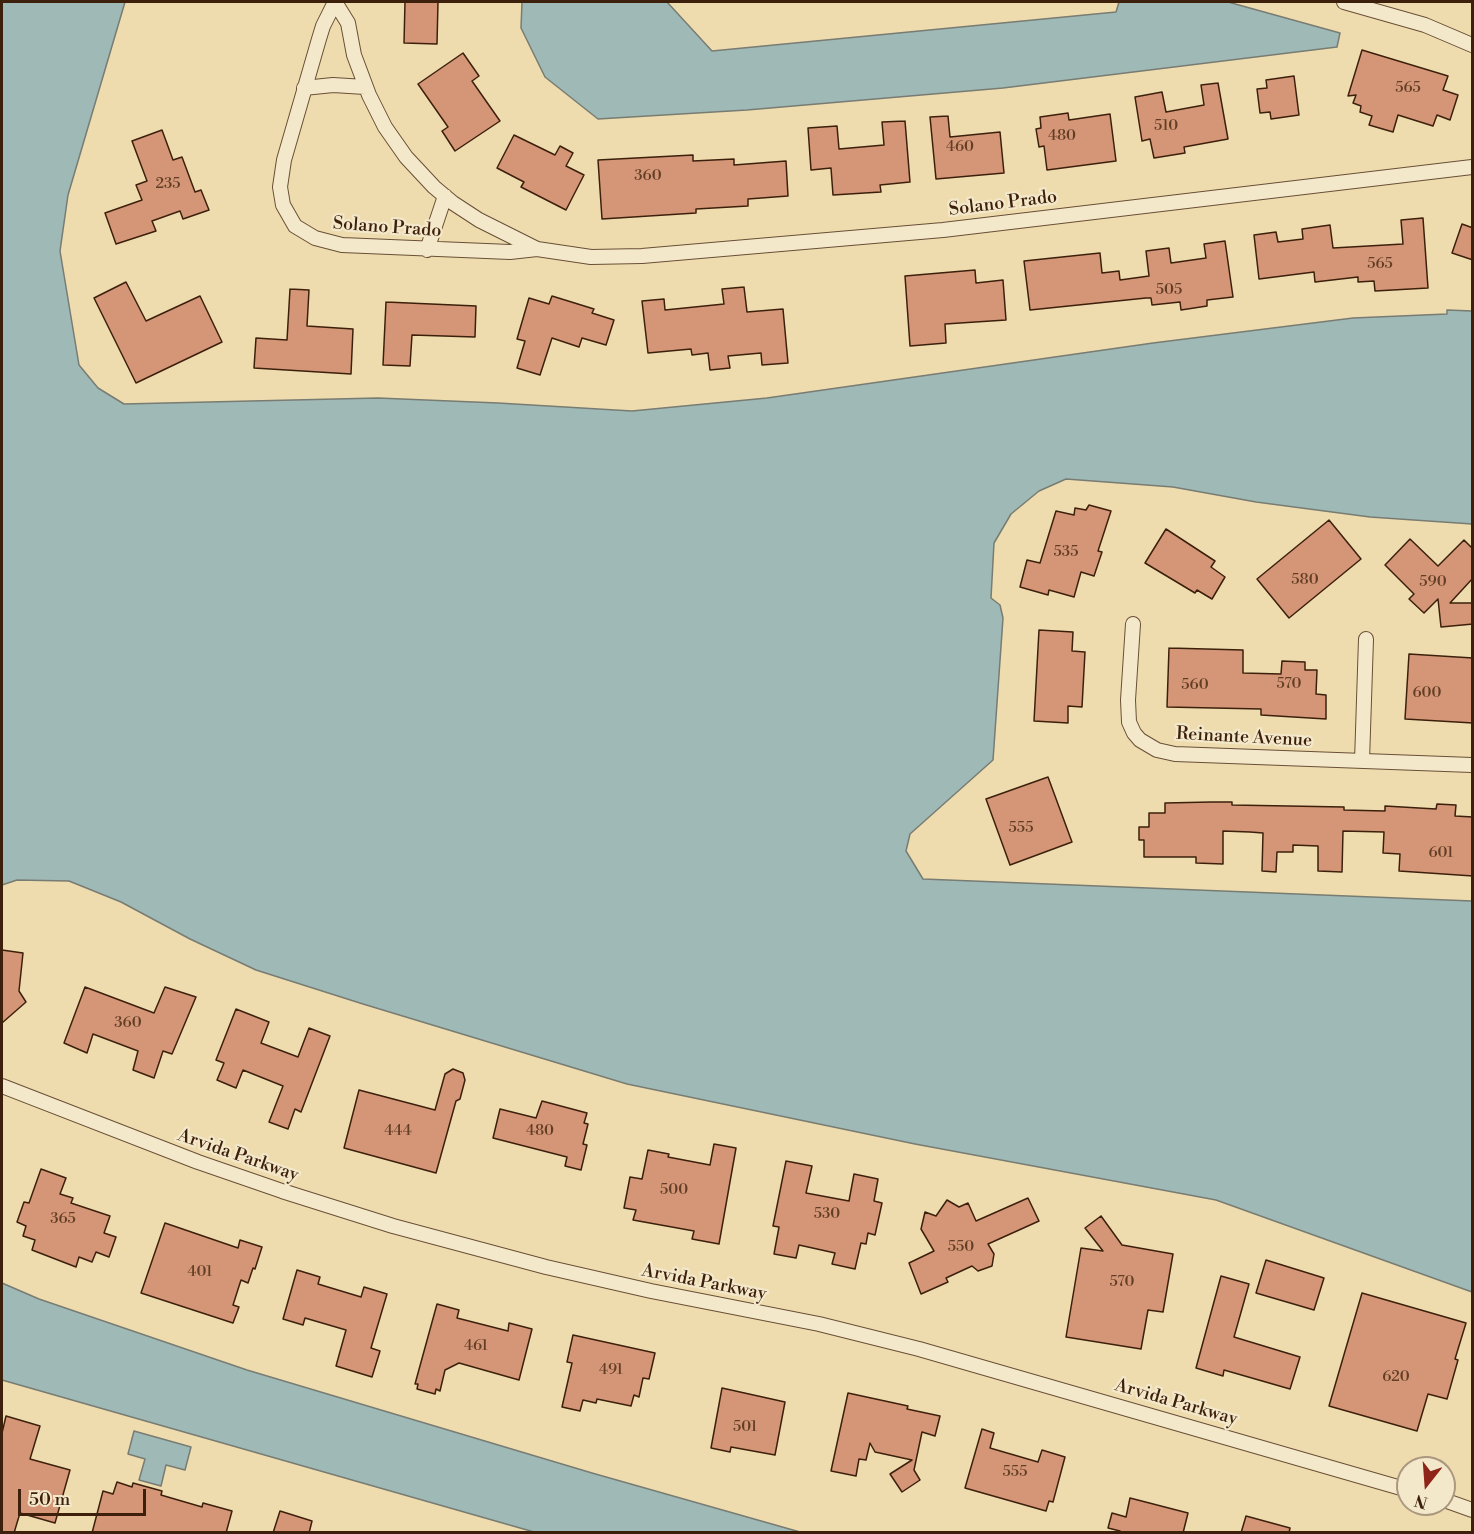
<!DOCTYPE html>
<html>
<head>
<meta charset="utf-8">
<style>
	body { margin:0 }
	#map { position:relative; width:1474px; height:1534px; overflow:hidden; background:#eedcaf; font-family:"Libre Bodoni",serif }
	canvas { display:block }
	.frame { position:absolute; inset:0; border:3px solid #3d200c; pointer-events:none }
	.north { position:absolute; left:1396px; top:1456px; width:60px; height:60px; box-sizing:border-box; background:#f4e8cb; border:2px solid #ab987f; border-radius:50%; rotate:197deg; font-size:16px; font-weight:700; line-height:24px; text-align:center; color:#3d200c }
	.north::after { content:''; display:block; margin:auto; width:21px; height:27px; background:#8f2418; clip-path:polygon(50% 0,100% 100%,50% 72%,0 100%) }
	.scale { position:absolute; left:18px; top:1489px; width:128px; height:27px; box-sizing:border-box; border:3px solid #3d200c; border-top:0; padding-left:8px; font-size:18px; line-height:21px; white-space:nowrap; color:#3d200c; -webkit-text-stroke:4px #f4e8cb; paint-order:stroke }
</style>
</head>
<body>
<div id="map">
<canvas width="1474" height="1534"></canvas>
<div class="frame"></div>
<div class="north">N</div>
<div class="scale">50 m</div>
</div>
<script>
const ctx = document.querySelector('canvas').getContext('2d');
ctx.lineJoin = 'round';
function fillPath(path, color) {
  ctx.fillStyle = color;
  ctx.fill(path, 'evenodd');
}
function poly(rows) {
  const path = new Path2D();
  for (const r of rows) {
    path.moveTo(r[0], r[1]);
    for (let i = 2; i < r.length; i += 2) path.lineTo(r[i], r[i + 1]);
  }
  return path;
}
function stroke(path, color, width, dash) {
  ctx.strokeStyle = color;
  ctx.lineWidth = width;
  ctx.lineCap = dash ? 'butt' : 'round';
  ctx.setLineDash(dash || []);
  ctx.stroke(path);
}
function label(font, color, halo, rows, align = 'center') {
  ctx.font = font + ' "Libre Bodoni",serif';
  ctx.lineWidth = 4.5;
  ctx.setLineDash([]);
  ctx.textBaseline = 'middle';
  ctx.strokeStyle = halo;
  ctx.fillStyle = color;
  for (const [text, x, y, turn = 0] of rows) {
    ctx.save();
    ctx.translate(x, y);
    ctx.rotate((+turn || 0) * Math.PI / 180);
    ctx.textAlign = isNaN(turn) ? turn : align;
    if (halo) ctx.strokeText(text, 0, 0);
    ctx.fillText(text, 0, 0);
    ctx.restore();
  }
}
const water = poly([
	[2,2,125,2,68,195,60,251,79,365,98,388,124,404,378,398,498,403,632,411,767,398,1153,343,1353,318,1447,314,1447,310,1472,311,1472,524,1370,517,1256,502,1173,487,1066,479,1039,491,1011,514,994,543,991,598,1000,605,1003,618,993,760,910,834,906,851,923,879,1472,901,1472,1292,1216,1200,915,1144,627,1084,363,1004,256,970,190,939,121,902,69,881,17,880,2,885,2,2],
	[522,2,667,2,712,51,1116,12,1119,2,1228,2,1340,33,1337,47,1003,88,747,110,598,119,545,77,521,28,522,2],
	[2,1283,39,1299,247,1370,592,1473,800,1532,534,1532,2,1380,2,1283],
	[134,1431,191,1447,185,1470,166,1465,161,1486,139,1480,145,1459,128,1454,134,1431]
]);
fillPath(water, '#9fb9b6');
stroke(water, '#787c72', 1.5);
const building = poly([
	[405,2,438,2,437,44,404,43,405,2],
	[1362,50,1448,76,1443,90,1458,95,1450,120,1437,115,1433,126,1398,115,1393,132,1369,125,1372,116,1360,112,1361,106,1353,103,1356,95,1348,96,1362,50],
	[463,53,479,76,472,81,500,121,455,151,442,131,448,127,418,84,463,53],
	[1294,76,1299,115,1271,119,1270,112,1260,113,1257,89,1267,88,1266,80,1294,76],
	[1218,83,1228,139,1184,147,1185,153,1154,158,1150,139,1142,141,1135,97,1162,92,1166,112,1204,105,1201,85,1218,83],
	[1068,113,1069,120,1110,114,1116,161,1047,170,1044,146,1039,147,1036,129,1041,128,1040,117,1068,113],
	[948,116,950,137,1000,132,1004,173,936,179,930,117,948,116],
	[905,121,910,182,880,185,881,192,833,195,831,168,811,170,808,128,837,126,839,149,884,145,882,122,905,121],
	[162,130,173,160,182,157,195,192,201,190,209,210,183,219,180,211,152,221,156,231,116,244,105,213,142,200,136,185,147,181,132,141,162,130],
	[514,135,555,155,560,146,573,153,566,166,584,175,566,210,521,187,524,182,497,168,514,135],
	[693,155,693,161,734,159,734,165,786,161,788,196,748,199,748,206,696,209,696,213,602,219,598,160,693,155],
	[1423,218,1428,288,1375,291,1374,281,1358,282,1358,277,1315,282,1314,272,1259,279,1254,235,1276,232,1278,242,1303,239,1302,229,1330,225,1333,248,1403,244,1401,220,1423,218],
	[1462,224,1473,228,1473,260,1452,253,1462,224],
	[1225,241,1233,297,1207,300,1207,306,1181,310,1180,302,1152,305,1151,298,1146,298,1030,310,1024,261,1100,253,1102,273,1119,271,1120,280,1149,276,1146,251,1169,248,1171,263,1206,258,1204,244,1225,241],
	[975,270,976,283,1003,280,1006,320,945,324,946,343,910,346,905,276,975,270],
	[126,282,146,321,200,296,222,342,136,383,94,298,126,282],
	[744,287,747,312,783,309,788,363,762,365,761,353,728,356,730,368,710,370,708,353,692,355,691,349,648,353,642,301,664,299,665,310,724,304,722,289,744,287],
	[290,289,309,290,307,326,353,329,351,374,254,368,256,338,287,340,290,289],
	[552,296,594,309,592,313,614,320,606,345,582,338,579,347,552,338,540,375,517,368,525,341,517,339,529,298,549,304,552,296],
	[386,302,476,306,475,337,412,335,410,366,383,365,386,302],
	[1089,505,1111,511,1098,551,1102,552,1094,576,1081,572,1074,597,1049,590,1048,595,1020,587,1027,560,1040,563,1056,511,1074,515,1075,508,1086,510,1089,505],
	[1329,520,1361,559,1289,618,1257,579,1329,520],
	[1166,529,1215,561,1211,567,1225,577,1212,599,1197,590,1195,593,1145,563,1166,529],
	[1410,539,1438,566,1464,540,1473,549,1473,578,1450,603,1473,603,1473,624,1441,627,1438,599,1424,613,1409,599,1414,594,1385,565,1410,539],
	[1039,630,1073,632,1072,651,1085,652,1082,707,1068,706,1068,723,1034,721,1039,630],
	[1169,648,1243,650,1243,673,1281,674,1282,661,1305,662,1305,670,1317,670,1316,694,1326,695,1326,719,1261,715,1261,709,1167,707,1169,648],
	[1409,654,1473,658,1473,723,1405,719,1409,654],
	[1048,777,1072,842,1010,865,986,799,1048,777],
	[1211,802,1232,802,1232,805,1344,807,1344,810,1385,811,1385,806,1436,809,1437,804,1456,805,1455,816,1473,817,1473,876,1399,871,1400,854,1383,853,1384,832,1343,831,1342,872,1318,871,1318,846,1293,845,1293,852,1277,852,1276,872,1262,871,1263,833,1250,832,1223,831,1223,864,1196,863,1196,857,1144,857,1144,840,1139,840,1139,827,1149,827,1149,813,1165,813,1165,803,1211,802],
	[2,950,23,953,19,991,26,1002,2,1023,2,950],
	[85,987,154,1013,165,987,196,997,172,1054,163,1051,154,1078,133,1070,138,1051,93,1034,87,1053,64,1043,85,987],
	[236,1009,269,1022,261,1043,298,1057,309,1028,330,1036,301,1112,295,1109,288,1129,269,1122,283,1086,243,1070,236,1088,217,1080,224,1063,216,1060,236,1009],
	[453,1069,463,1073,465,1080,460,1099,456,1101,436,1173,344,1148,359,1090,435,1110,445,1074,453,1069],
	[542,1101,587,1113,584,1123,588,1124,583,1144,587,1145,581,1170,565,1166,567,1157,493,1138,500,1109,536,1118,542,1101],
	[714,1144,736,1148,719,1244,692,1239,694,1231,633,1220,636,1210,624,1208,630,1177,642,1179,648,1150,669,1154,668,1157,710,1165,714,1144],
	[786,1161,812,1166,806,1193,849,1201,854,1174,878,1179,874,1201,882,1203,875,1235,868,1233,866,1244,861,1243,855,1269,832,1264,835,1253,799,1245,796,1258,774,1254,779,1227,773,1226,786,1161],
	[41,1169,66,1178,60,1194,73,1198,71,1203,110,1216,104,1233,116,1237,109,1257,96,1252,92,1262,79,1257,76,1267,32,1250,35,1240,23,1236,26,1226,17,1222,24,1202,29,1203,41,1169],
	[1028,1198,1039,1221,988,1244,994,1254,992,1266,978,1271,972,1266,946,1278,948,1282,921,1294,909,1263,934,1251,921,1229,925,1212,936,1216,947,1200,959,1207,968,1203,976,1221,1028,1198],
	[1101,1216,1122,1245,1173,1254,1163,1312,1148,1310,1141,1349,1066,1337,1081,1248,1103,1251,1085,1228,1101,1216],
	[165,1223,238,1248,240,1240,262,1247,255,1269,253,1268,248,1283,241,1280,233,1305,239,1307,233,1323,141,1293,165,1223],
	[1266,1260,1324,1278,1314,1310,1256,1293,1266,1260],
	[297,1270,320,1277,318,1284,361,1297,364,1287,387,1294,371,1348,380,1351,372,1377,336,1366,346,1330,305,1318,303,1325,283,1319,297,1270],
	[1221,1276,1249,1284,1234,1337,1300,1357,1290,1389,1224,1370,1223,1376,1196,1368,1221,1276],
	[1362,1293,1466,1323,1455,1359,1458,1360,1447,1399,1428,1394,1417,1431,1329,1406,1362,1293],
	[437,1304,459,1310,457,1318,508,1331,509,1323,532,1329,519,1380,459,1363,445,1370,440,1391,436,1389,435,1394,417,1389,418,1384,415,1384,437,1304],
	[573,1335,655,1353,649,1379,643,1378,639,1397,634,1395,631,1406,597,1399,596,1403,583,1400,580,1411,562,1407,572,1363,567,1362,573,1335],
	[722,1388,785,1402,775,1455,731,1447,730,1452,711,1448,722,1388],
	[848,1393,908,1406,907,1409,940,1416,935,1436,922,1432,914,1470,920,1480,902,1492,890,1474,912,1460,875,1452,870,1443,866,1460,859,1459,856,1476,831,1471,848,1393],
	[6,1416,40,1426,30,1459,70,1470,55,1523,20,1513,14,1533,2,1533,2,1433,6,1416],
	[982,1429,994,1433,990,1448,1038,1462,1042,1450,1065,1457,1053,1502,1049,1501,1046,1511,965,1488,982,1429],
	[117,1482,132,1487,133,1483,162,1491,161,1495,202,1507,203,1503,232,1511,226,1533,92,1533,103,1491,113,1494,117,1482],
	[1130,1498,1188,1513,1183,1533,1119,1533,1120,1531,1108,1528,1112,1513,1126,1517,1130,1498],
	[280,1511,312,1521,309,1533,273,1533,280,1511],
	[1246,1516,1290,1528,1289,1533,1241,1533,1246,1516]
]);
fillPath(building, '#d49676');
stroke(building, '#3d200c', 1.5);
const minor = poly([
	[335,2,323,26,319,39,284,160,280,187,283,205,295,226,315,238,342,245,510,252,537,249,591,257,642,256,943,230,1472,167],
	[335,2,348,23,354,55,369,95,385,127,406,157,434,187,453,203,479,220,537,249],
	[1344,2,1425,25,1472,45],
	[304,88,333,85,365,87],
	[427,250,445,196],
	[1133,624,1128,700,1129,722,1134,733,1140,740,1157,750,1175,754,1472,765],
	[1362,761,1366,639],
	[2,1086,198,1162,282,1191,393,1226,546,1267,651,1291,819,1324,919,1349,1408,1490],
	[1444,1500,1472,1510]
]);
stroke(minor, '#694f35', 16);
stroke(minor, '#f4e8cb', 14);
label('15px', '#633e26', null, [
	["565",1408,88],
	["510",1166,126],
	["480",1062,136],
	["460",960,147],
	["360",648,176],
	["235",168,184],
	["565",1380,264],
	["505",1169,290],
	["535",1066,552],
	["580",1305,580],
	["590",1433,582],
	["570",1289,684],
	["560",1195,685],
	["600",1427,693],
	["555",1021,828],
	["601",1441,853],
	["360",128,1023],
	["444",398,1131],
	["480",540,1131],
	["500",674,1190],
	["530",827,1214],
	["365",63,1219],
	["550",961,1247],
	["401",200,1272],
	["570",1122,1282],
	["461",476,1346],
	["491",611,1370],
	["620",1396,1377],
	["501",745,1427],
	["555",1015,1472]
]);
label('18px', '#3d200c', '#f4e8cb', [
	["Solano Prado",1003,204,-7],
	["Solano Prado",387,228,4],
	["Reinante Avenue",1244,738,3],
	["Arvida Parkway",238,1156,19],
	["Arvida Parkway",704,1283,11],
	["Arvida Parkway",1176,1403,16]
]);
</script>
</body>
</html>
